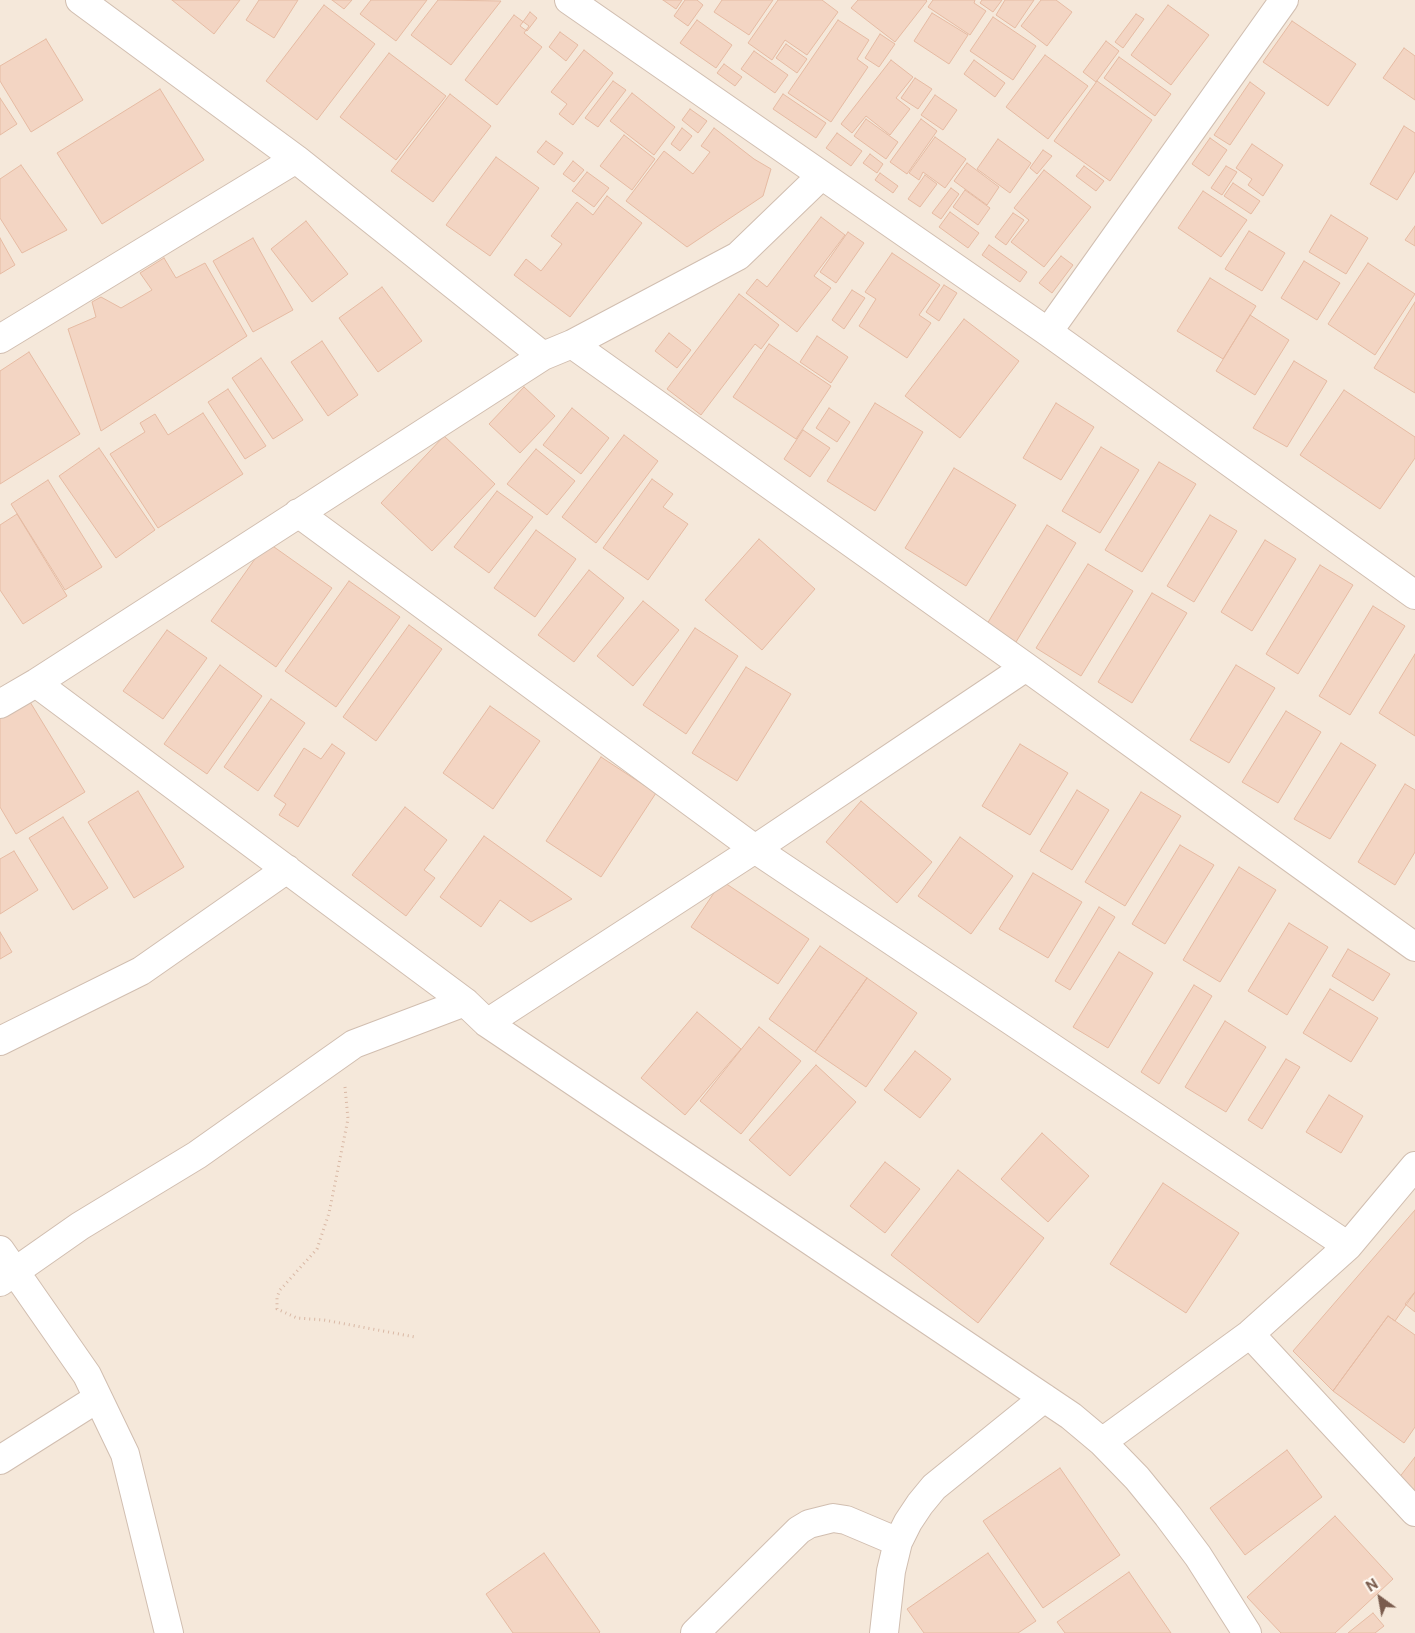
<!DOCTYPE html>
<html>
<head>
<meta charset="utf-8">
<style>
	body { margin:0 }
	#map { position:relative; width:1415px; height:1633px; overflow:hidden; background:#fdf6ec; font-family:"Public Sans",sans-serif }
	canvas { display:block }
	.north { position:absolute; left:1355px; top:1573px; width:50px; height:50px; -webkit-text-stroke:4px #fffaf3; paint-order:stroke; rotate:328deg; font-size:14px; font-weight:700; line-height:20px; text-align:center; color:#7a5c4d }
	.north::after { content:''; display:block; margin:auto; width:18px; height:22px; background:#7a5c4d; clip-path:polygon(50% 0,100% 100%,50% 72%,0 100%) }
</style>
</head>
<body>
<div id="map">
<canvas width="1415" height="1633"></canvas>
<div class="north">N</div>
</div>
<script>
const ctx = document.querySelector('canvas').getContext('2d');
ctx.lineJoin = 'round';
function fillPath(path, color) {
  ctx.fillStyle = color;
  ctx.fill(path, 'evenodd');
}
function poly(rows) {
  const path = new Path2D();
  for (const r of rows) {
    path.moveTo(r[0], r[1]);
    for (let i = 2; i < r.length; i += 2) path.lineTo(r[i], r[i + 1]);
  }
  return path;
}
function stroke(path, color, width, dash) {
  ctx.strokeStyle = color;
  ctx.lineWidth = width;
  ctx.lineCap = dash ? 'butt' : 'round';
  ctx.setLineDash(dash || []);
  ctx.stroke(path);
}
fillPath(poly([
	[0,0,1415,0,1415,1633,0,1633]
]), '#f5e8da');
const building = poly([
	[172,0,240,0,214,34,172,0],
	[259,0,298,0,274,38,246,20,259,0],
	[332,0,352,0,344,9,332,0],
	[371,0,427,0,396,41,360,14,371,0],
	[438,0,501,1,451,65,411,35,438,0],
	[663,0,682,0,676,9,663,0],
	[685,0,697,0,703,5,688,26,674,16,685,0],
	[722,0,773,0,749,35,714,12,722,0],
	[778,0,822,0,838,12,807,55,785,40,772,60,748,43,778,0],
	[858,0,926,0,927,1,895,42,851,8,858,0],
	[933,0,975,0,974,3,986,11,970,35,928,7,933,0],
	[982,0,1002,0,993,12,980,3,982,0],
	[1005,0,1034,0,1015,28,996,15,1005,0],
	[1041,0,1056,0,1072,12,1047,46,1021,26,1041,0],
	[324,5,375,44,317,120,266,81,324,5],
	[1168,5,1209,35,1171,85,1131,55,1168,5],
	[530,12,537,18,527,31,520,26,530,12],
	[932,13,968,35,949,64,914,41,932,13],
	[1136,14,1144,19,1123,48,1115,42,1136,14],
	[514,15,529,26,524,33,542,47,497,105,465,80,514,15],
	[993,17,1036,46,1013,80,970,51,993,17],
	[697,20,732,45,716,68,680,43,697,20],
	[838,20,869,40,857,59,868,67,831,122,788,93,838,20],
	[1292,21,1356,64,1328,106,1263,62,1292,21],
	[560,32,578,45,566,61,549,47,560,32],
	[880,34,895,44,879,67,865,58,880,34],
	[46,39,83,100,31,132,0,81,0,66,46,39],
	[1106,41,1119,51,1096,82,1083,72,1106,41],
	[786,44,807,59,797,73,776,58,786,44],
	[1404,48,1415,56,1415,100,1383,78,1404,48],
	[584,50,613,73,573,125,559,114,567,104,551,92,584,50],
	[754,51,788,75,775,93,741,69,754,51],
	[389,53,446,96,396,160,340,117,389,53],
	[1045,55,1088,86,1048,139,1006,107,1045,55],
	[1119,57,1171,94,1155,116,1104,78,1119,57],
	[891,60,913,77,896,98,910,109,890,135,866,116,852,133,841,124,891,60],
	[974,60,1005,83,995,97,964,74,974,60],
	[724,64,742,77,735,86,717,73,724,64],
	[915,78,932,89,918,109,901,98,915,78],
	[613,81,626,90,598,127,585,118,613,81],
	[1097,81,1152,120,1110,181,1054,141,1097,81],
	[1250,82,1265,93,1230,145,1214,135,1250,82],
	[160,89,204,160,102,224,57,153,160,89],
	[632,93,675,127,654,155,610,121,632,93],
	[450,94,491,126,433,202,391,171,450,94],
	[783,94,826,123,816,138,773,109,783,94],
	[935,95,957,110,943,130,921,115,935,95],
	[0,98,17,124,0,135,0,98],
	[690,109,707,121,698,133,682,120,690,109],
	[866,119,898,142,886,159,854,136,866,119],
	[921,119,937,131,907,174,890,162,921,119],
	[1404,126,1415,133,1415,171,1397,200,1370,184,1404,126],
	[682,128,692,136,680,151,671,144,682,128],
	[714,128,754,159,771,169,763,196,687,247,626,201,664,151,693,174,710,152,701,146,714,128],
	[837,133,862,151,851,166,826,148,837,133],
	[624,135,655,159,632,190,600,166,624,135],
	[935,137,966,159,945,188,923,172,919,180,909,173,935,137],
	[1210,138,1227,150,1209,176,1192,164,1210,138],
	[998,139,1031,163,1010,193,977,169,998,139],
	[546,141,563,153,554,165,537,152,546,141],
	[1252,144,1283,165,1263,196,1248,185,1252,179,1236,168,1252,144],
	[1043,150,1052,156,1037,174,1030,168,1043,150],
	[870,154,883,164,877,173,863,163,870,154],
	[496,157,539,188,490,256,446,225,496,157],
	[573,161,584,170,574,182,563,174,573,161],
	[967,163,999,187,987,205,954,181,967,163],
	[21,165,67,230,22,253,0,218,0,179,21,165],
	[1084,166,1104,181,1096,191,1076,176,1084,166],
	[1226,166,1237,172,1222,195,1211,188,1226,166],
	[1044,170,1091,207,1044,267,1011,242,1029,220,1014,208,1044,170],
	[587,172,609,188,594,207,572,191,587,172],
	[880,173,898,186,893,193,875,180,880,173],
	[925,175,937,184,920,207,908,199,925,175],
	[1233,183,1260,201,1251,214,1224,196,1233,183],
	[951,188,959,194,941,219,932,213,951,188],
	[965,190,990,208,978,225,953,207,965,190],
	[1203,191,1247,220,1221,257,1178,228,1203,191],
	[607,196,642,223,570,317,514,275,526,259,541,271,562,244,551,236,577,202,593,215,607,196],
	[950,212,979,233,968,248,939,227,950,212],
	[1013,213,1024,220,1006,245,995,237,1013,213],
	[1331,215,1368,238,1346,274,1309,252,1331,215],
	[821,217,845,235,814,276,831,288,797,332,746,293,757,279,767,287,821,217],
	[306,221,348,274,312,302,271,249,306,221],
	[1415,226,1415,246,1405,240,1415,226],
	[1249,231,1285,253,1262,291,1225,269,1249,231],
	[848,232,864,243,836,283,820,272,848,232],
	[0,238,15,265,0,274,0,238],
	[253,238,293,310,253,332,213,261,253,238],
	[989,245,1027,272,1020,282,982,255,989,245],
	[892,253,940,285,919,315,931,323,907,358,859,326,876,299,865,292,892,253],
	[1061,256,1073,265,1052,293,1039,283,1061,256],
	[164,258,176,278,205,263,247,336,101,431,68,329,96,317,92,302,101,297,121,308,152,290,140,273,164,258],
	[1304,261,1340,283,1317,320,1281,298,1304,261],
	[1368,263,1415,294,1375,355,1328,324,1368,263],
	[1210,278,1256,306,1223,359,1177,331,1210,278],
	[944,285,957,293,939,321,926,312,944,285],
	[382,287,422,341,378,372,339,318,382,287],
	[852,290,865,298,844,329,832,320,852,290],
	[739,294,779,325,761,349,755,344,701,415,667,389,739,294],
	[1415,302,1415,393,1374,368,1415,302],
	[1250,315,1289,340,1255,395,1216,371,1250,315],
	[964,319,1019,361,960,438,905,396,964,319],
	[669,333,691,350,677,368,655,351,669,333],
	[817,336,848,357,831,383,800,362,817,336],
	[322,341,358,395,328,416,291,362,322,341],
	[769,344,831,386,796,439,733,397,769,344],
	[29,352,80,434,0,484,0,371,29,352],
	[261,358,303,420,273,439,232,378,261,358],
	[1294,361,1327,381,1287,447,1253,428,1294,361],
	[524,387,555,416,520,453,489,424,524,387],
	[228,389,266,446,245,459,208,402,228,389],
	[1344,390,1415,437,1415,458,1380,509,1300,455,1344,390],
	[875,403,923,432,875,511,827,481,875,403],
	[1056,403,1094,427,1061,480,1023,458,1056,403],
	[572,408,609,438,581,474,543,445,572,408],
	[829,408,850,422,837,442,816,428,829,408],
	[203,413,243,474,158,528,110,454,145,432,140,423,155,414,168,435,203,413],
	[803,430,830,448,810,477,784,459,803,430],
	[624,435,658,461,596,543,562,517,624,435],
	[444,436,495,484,432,551,381,503,444,436],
	[1101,447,1139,470,1100,533,1062,511,1101,447],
	[99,448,155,530,116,558,59,476,99,448],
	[536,449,575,481,547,515,507,484,536,449],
	[1159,462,1196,484,1142,572,1105,550,1159,462],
	[954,468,1016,505,966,586,905,548,954,468],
	[652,479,673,494,663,507,688,524,648,580,603,548,652,479],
	[48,480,102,567,65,590,11,504,48,480],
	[497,491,533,517,489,573,454,547,497,491],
	[17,514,67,596,23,624,0,590,0,525,17,514],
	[1210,515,1237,531,1194,602,1167,586,1210,515],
	[1047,525,1076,543,1016,642,987,624,1047,525],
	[536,530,576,559,535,617,494,588,536,530],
	[759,539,815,589,762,650,705,600,759,539],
	[1265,540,1296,559,1252,631,1221,612,1265,540],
	[267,542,332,588,276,667,211,621,267,542],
	[1088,564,1133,591,1081,676,1036,648,1088,564],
	[1320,565,1353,585,1298,674,1266,654,1320,565],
	[589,570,624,598,574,662,538,635,589,570],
	[349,581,400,617,336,707,285,671,349,581],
	[1152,593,1187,613,1132,703,1098,682,1152,593],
	[643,601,679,630,633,686,597,656,643,601],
	[1373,606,1405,626,1350,715,1319,696,1373,606],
	[409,625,442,649,376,741,343,717,409,625],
	[695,628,738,656,686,734,643,705,695,628],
	[167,630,207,658,163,719,123,691,167,630],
	[1415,654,1415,736,1379,713,1415,654],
	[220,665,262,696,207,774,164,744,220,665],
	[1236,665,1275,688,1229,763,1190,740,1236,665],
	[746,667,791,694,737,781,692,753,746,667],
	[27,697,85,792,16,834,0,807,0,713,27,697],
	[271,699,305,723,258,791,224,767,271,699],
	[490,706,540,741,493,809,443,773,490,706],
	[1286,711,1321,732,1278,803,1242,782,1286,711],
	[1341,743,1376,765,1330,839,1294,819,1341,743],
	[332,744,345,753,298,827,279,815,286,804,274,796,304,748,321,759,332,744],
	[1020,744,1068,773,1030,835,982,806,1020,744],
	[601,757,656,793,601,877,546,841,601,757],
	[1405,784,1415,790,1415,852,1395,885,1358,862,1405,784],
	[1077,790,1109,810,1072,870,1040,851,1077,790],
	[138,791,184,867,134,898,88,822,138,791],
	[1141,792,1181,816,1125,906,1085,882,1141,792],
	[861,801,932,862,897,903,826,842,861,801],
	[405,807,447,840,424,870,435,878,406,916,352,875,405,807],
	[63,817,108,888,73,910,29,838,63,817],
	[484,836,572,899,531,922,500,900,481,927,440,897,484,836],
	[960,837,1013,876,971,934,918,896,960,837],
	[1180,845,1214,865,1165,944,1132,924,1180,845],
	[14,851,38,890,0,914,0,859,14,851],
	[1239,867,1276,890,1220,982,1183,960,1239,867],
	[1033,873,1082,902,1048,958,999,929,1033,873],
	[722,881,809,939,778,984,691,927,722,881],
	[1099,907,1115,917,1070,990,1055,981,1099,907],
	[1289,923,1328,947,1287,1015,1248,991,1289,923],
	[0,932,12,952,0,959,0,932],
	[820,946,867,978,815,1052,769,1019,820,946],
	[1348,949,1390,974,1373,1001,1332,976,1348,949],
	[1119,952,1153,973,1108,1048,1073,1027,1119,952],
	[867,978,917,1013,866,1087,815,1052,867,978],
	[1194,985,1212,996,1159,1084,1141,1072,1194,985],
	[1330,989,1378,1018,1351,1062,1303,1033,1330,989],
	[697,1012,741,1049,685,1115,641,1078,697,1012],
	[1225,1021,1266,1047,1226,1112,1185,1087,1225,1021],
	[759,1027,801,1061,741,1134,700,1101,759,1027],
	[915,1051,951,1079,920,1118,884,1090,915,1051],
	[1286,1059,1300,1067,1262,1129,1248,1120,1286,1059],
	[816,1065,856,1102,790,1176,749,1140,816,1065],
	[1329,1095,1363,1116,1341,1153,1306,1132,1329,1095],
	[1042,1133,1089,1176,1048,1222,1001,1179,1042,1133],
	[885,1162,920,1189,885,1233,850,1206,885,1162],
	[958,1170,1044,1238,978,1323,891,1255,958,1170],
	[1163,1183,1239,1233,1186,1313,1110,1264,1163,1183],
	[1415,1210,1415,1292,1395,1321,1388,1316,1333,1391,1293,1351,1415,1210],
	[1415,1292,1415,1312,1405,1304,1415,1292],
	[1388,1316,1415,1335,1415,1427,1404,1443,1333,1391,1388,1316],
	[1287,1450,1322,1497,1245,1555,1210,1508,1287,1450],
	[1415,1457,1415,1498,1395,1483,1415,1457],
	[1060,1468,1120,1555,1043,1608,983,1521,1060,1468],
	[1335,1516,1393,1579,1335,1633,1281,1633,1247,1597,1335,1516],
	[544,1553,600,1632,599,1633,513,1633,486,1594,544,1553],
	[988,1553,1036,1621,1018,1633,924,1633,907,1609,988,1553],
	[1129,1572,1171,1633,1065,1633,1057,1622,1129,1572],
	[1373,1613,1384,1626,1375,1633,1348,1633,1373,1613]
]);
fillPath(building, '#f3d5c3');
stroke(building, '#e6bba3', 1);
const minor = poly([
	[80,0,296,159,543,356],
	[569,0,1048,332,1415,595],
	[1048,332,1284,0],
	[0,339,296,159],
	[572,344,1026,667,1415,947],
	[298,513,755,849,1348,1246],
	[36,683,465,1002,487,1023,1071,1416,1102,1442,1137,1478,1168,1516,1198,1556,1247,1633],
	[0,704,36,683,543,356,572,344,738,256,821,176],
	[487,1023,755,849,1026,667],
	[0,1041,141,971,287,869],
	[0,1250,87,1375,125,1454,169,1633],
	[0,1282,80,1226,197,1155,354,1044,465,1002],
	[1250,1334,1415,1512],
	[1102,1442,1250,1334,1348,1246,1415,1166],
	[0,1460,98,1398],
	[695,1633,799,1530,809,1524,833,1518,846,1520,898,1542],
	[884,1633,891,1571,898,1542,908,1522,920,1504,934,1487,1044,1398]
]);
stroke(minor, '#d1beb0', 30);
stroke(poly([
	[345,1087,348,1119,329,1213,317,1249,280,1290,277,1297,277,1309,297,1318,324,1320,415,1337]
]), '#d9b8a5', 3, [1, 4]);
stroke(minor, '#fff', 28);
</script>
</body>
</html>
